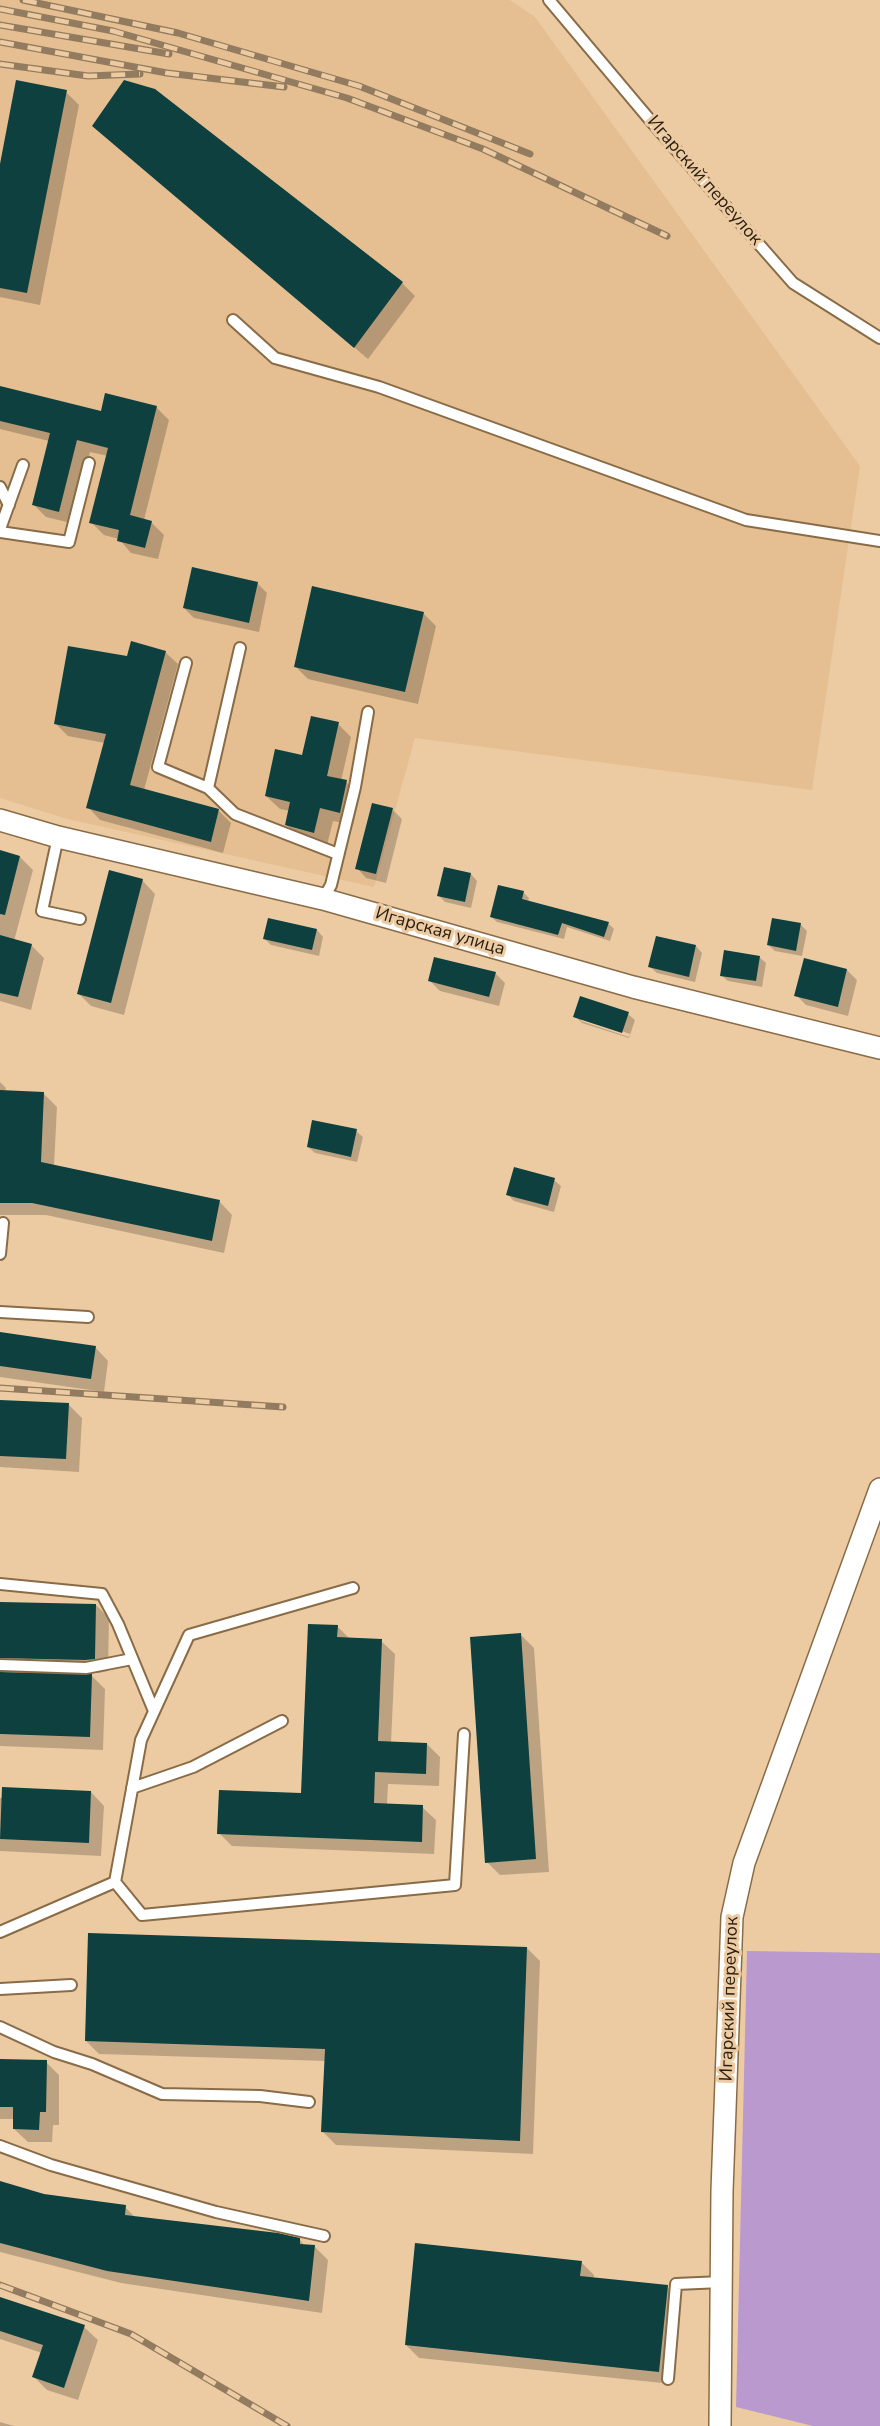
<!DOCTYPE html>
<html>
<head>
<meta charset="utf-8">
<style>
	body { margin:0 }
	canvas { display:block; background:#eccba3 }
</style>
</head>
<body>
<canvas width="880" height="2426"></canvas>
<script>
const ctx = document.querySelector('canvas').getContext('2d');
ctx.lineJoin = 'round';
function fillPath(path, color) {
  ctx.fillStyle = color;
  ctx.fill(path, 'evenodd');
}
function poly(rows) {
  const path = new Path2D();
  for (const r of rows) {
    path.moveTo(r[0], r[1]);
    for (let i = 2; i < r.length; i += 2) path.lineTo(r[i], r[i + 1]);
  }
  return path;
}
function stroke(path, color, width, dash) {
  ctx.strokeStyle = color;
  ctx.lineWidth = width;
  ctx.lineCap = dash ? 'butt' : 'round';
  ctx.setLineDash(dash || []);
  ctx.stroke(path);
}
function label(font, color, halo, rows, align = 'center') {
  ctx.font = font + ' "Nunito Sans",sans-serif';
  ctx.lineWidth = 6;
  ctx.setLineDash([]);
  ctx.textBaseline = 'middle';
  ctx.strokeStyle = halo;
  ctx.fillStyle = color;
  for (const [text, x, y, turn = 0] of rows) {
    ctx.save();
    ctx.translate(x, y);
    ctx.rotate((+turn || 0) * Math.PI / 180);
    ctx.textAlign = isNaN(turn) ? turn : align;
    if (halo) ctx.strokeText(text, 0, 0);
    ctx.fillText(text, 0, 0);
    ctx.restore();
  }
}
fillPath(poly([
	[0,0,510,0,535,17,860,466,812,790,415,738,374,887,67,819,0,798]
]), '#e5bf91');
fillPath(poly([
	[747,1951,880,1953,880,2426,813,2426,736,2407]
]), '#ba9ace');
fillPath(poly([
	[154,90,402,283,415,296,368,359,94,126],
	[66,92,79,105,40,305,0,297,0,172],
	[0,387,102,413,156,407,169,420,144,520,151,522,164,535,158,559,131,553,119,539,104,535,91,522,108,456,90,452,71,523,46,517,33,504,49,441,0,429],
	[257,583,267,593,259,632,194,618,184,608],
	[423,613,436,626,418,704,308,679,295,666],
	[165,652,178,664,144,790,219,811,231,823,223,853,100,820,88,807,105,743,68,736,55,723,128,658],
	[338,724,351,737,341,781,346,782,360,795,353,825,333,821,327,845,300,838,286,825,290,811,280,809,266,796],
	[393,810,402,819,386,883,366,878,357,868],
	[0,852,20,857,33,870,14,941,31,945,44,958,31,1010,0,1001],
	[471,874,477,881,471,908,445,902,439,896],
	[142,880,155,894,124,1015,91,1006,78,993],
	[523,892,529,898,528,902,608,923,614,929,610,941,567,927,564,939,497,922,491,917],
	[800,924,807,931,802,956,775,951,768,945],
	[317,930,323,937,319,956,271,945,265,939],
	[696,946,702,953,695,982,657,973,650,967],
	[759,957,766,963,762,987,728,981,721,975],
	[805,960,847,970,857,980,848,1016,806,1005,796,995],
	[495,973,505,983,499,1006,440,991,430,981],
	[628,1014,635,1020,629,1038,582,1023,575,1016],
	[581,1017,630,1034,629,1037,581,1021],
	[0,1082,6,1088,5,1092,44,1094,57,1107,54,1166,219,1201,232,1215,224,1253,46,1215,0,1215],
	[356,1131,363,1137,357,1162,315,1153,308,1147],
	[554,1180,561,1186,554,1212,514,1201,508,1195],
	[0,1334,95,1347,108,1361,104,1392,0,1377],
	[0,1401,69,1405,82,1418,79,1472,0,1467],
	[0,1603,96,1605,109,1618,108,1671,99,1673,14,1670,3,1673,92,1676,105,1689,103,1750,0,1746],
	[337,1626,350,1639,381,1641,395,1654,391,1743,427,1744,440,1757,439,1786,388,1784,387,1805,422,1807,436,1820,434,1854,232,1846,219,1833,302,1794],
	[521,1635,534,1648,549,1872,500,1875,487,1862],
	[91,1792,104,1806,101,1856,0,1851,0,1798],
	[527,1948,540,1961,533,2154,336,2145,323,2132,326,2061,99,2054,86,2041],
	[0,2061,46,2062,59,2075,59,2125,53,2125,52,2142,28,2142,14,2129,15,2119,0,2119],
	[0,2182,44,2196,125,2207,136,2218,300,2240,305,2246,315,2247,328,2260,322,2313,121,2283,0,2252],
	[581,2262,594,2275,594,2279,667,2287,681,2300,672,2384,419,2358,406,2345],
	[0,2298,84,2327,98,2340,78,2400,47,2390,34,2377,42,2353,0,2339],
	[0,2422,14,2426,0,2426]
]), '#0003');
fillPath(poly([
	[16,80,67,90,27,293,0,288,0,164],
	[124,80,155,89,403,282,354,348,92,126],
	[0,386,101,411,105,393,157,406,130,515,152,521,145,548,117,541,119,530,89,523,108,448,77,440,59,512,32,505,50,433,0,421],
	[192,567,258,582,249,623,183,608],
	[312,586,424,612,405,692,294,667],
	[131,641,166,651,130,785,219,809,211,842,86,808,106,734,54,724,68,646,127,656],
	[311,716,339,722,327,776,347,780,340,813,320,808,314,833,285,825,290,802,265,796,275,749,302,755],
	[372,803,393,808,376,874,355,869],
	[0,850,20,856,5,915,0,914],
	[444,867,471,873,465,902,437,896],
	[109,870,143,879,111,1003,77,994],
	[498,885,524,891,522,899,609,922,604,937,562,923,558,935,490,917],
	[268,918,317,929,312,950,263,939],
	[772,918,801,923,796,951,767,945],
	[0,935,32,944,18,997,0,993],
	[656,936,696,945,689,977,648,967],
	[724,950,760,956,756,981,720,976],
	[434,957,496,972,489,997,428,981],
	[804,958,847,969,838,1007,794,996],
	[580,996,629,1012,622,1033,573,1017],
	[0,1090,44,1092,41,1162,220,1200,212,1241,32,1203,0,1203],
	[312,1120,357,1129,351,1157,307,1147],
	[514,1167,555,1178,548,1206,506,1195],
	[0,1332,96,1346,91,1379,0,1366],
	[0,1400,69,1403,66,1459,0,1456],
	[0,1602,96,1604,95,1659,85,1660,0,1658],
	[308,1624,338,1625,337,1637,382,1639,378,1741,427,1743,426,1774,375,1772,374,1803,423,1805,422,1842,217,1834,219,1790,301,1793],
	[521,1633,536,1859,485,1863,470,1637],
	[0,1672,92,1674,90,1737,0,1734],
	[2,1787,91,1791,89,1843,0,1839],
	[88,1933,527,1947,520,2141,321,2132,325,2049,85,2041],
	[0,2059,47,2060,46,2112,40,2112,39,2130,13,2129,13,2107,0,2107],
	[0,2181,44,2194,126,2205,125,2215,278,2233,300,2238,300,2244,315,2245,309,2301,107,2271,0,2243],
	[415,2243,582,2261,580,2276,668,2285,659,2372,405,2345],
	[0,2297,85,2325,64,2388,32,2377,43,2345,0,2331]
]), '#0e403f');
const lane = poly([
	[549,0,650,120,793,283,880,338],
	[233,320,275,358,379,387,746,520,880,541],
	[0,487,9,505],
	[0,529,23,465],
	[0,532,69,542,89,463],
	[240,648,208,788,235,814,338,854],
	[186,663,158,767,208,788],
	[58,837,42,911,80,919],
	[323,899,331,885,355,787,368,712],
	[0,1254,3,1223],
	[0,1312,88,1317],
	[0,1584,102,1594,118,1624,154,1711],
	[0,1665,86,1668,132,1659],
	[132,1788,193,1767,282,1721],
	[115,1882,142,1915,455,1885,464,1734],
	[0,1932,115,1882,141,1740,189,1635,353,1588],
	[0,1989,71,1985],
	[0,2027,54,2052,92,2064,162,2094,260,2096,309,2102],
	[0,2146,51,2165,216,2212,324,2236],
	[668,2379,676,2284,722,2282]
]);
const street = poly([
	[0,820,58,837,323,899,633,987,880,1048],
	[720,2426,722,2191,732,1917,744,1863,880,1489]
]);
stroke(lane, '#896c47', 14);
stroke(street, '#896c47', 24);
stroke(lane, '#fff', 10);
stroke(street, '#fff', 21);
const rail = poly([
	[23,0,178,33,359,86,530,154],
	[0,9,113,31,347,98,483,149,667,236],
	[0,25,169,54],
	[0,42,167,73,284,87],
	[0,64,88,76,140,74],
	[0,1388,283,1407],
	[0,2285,131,2334,287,2426]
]);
stroke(rail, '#927b5e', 7);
stroke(rail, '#eccba3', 4.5, [14]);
label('18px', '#2c2011', '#eccba3', [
	["Игарский переулок",704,181,49],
	["Игарская улица",440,932,16],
	["Игарский переулок",730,1999,-88]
]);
</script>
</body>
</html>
